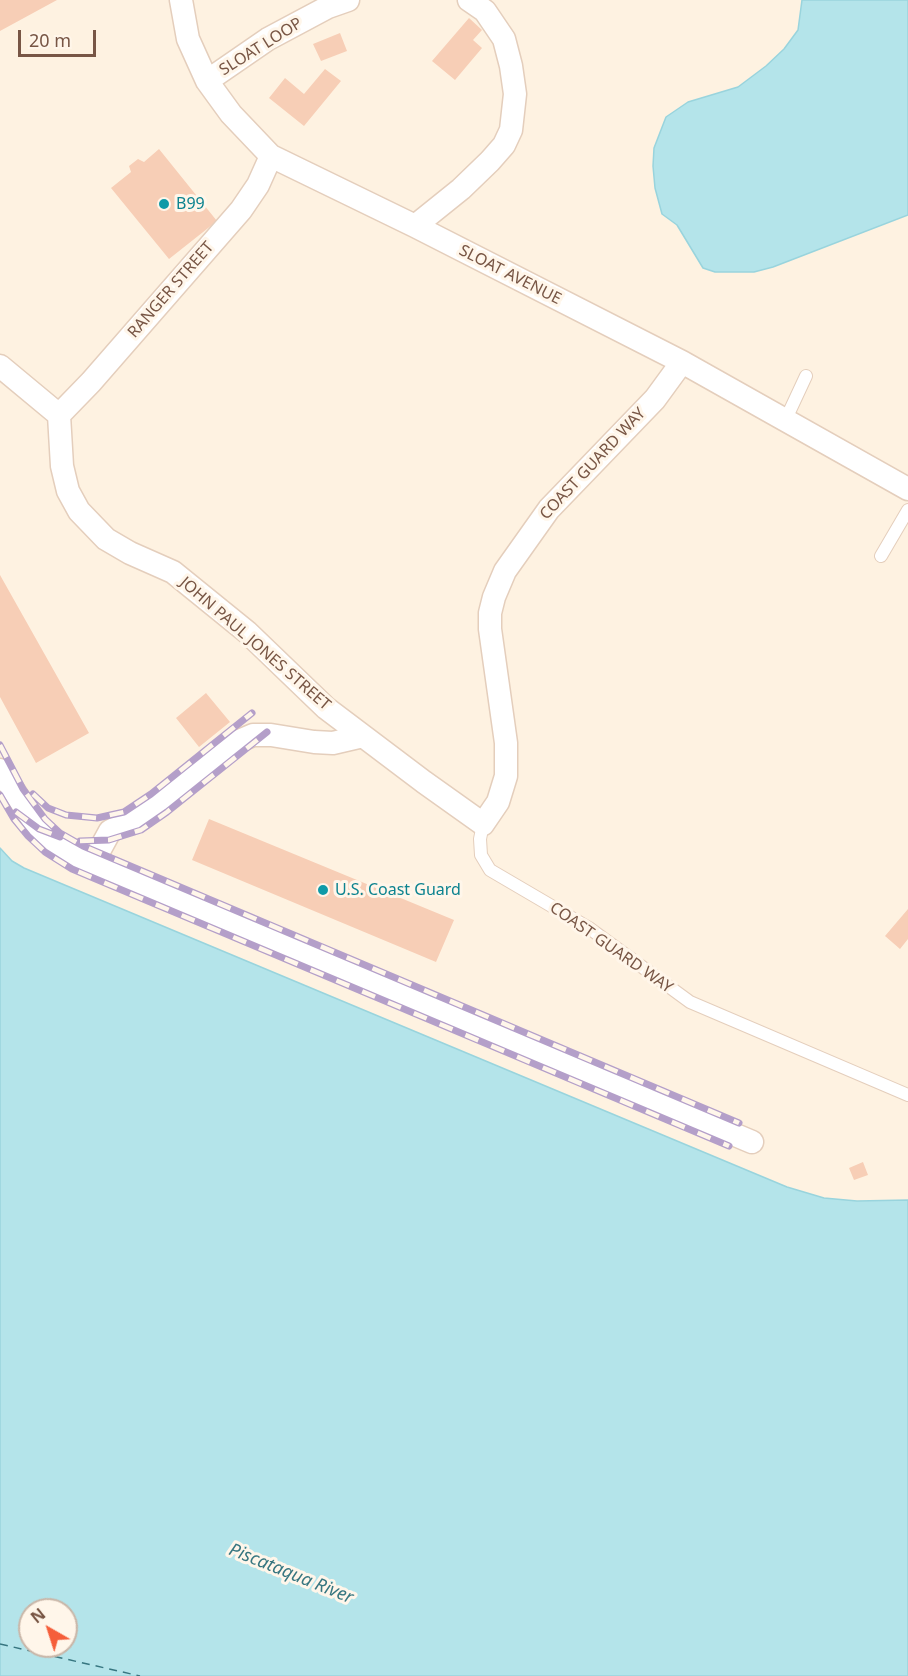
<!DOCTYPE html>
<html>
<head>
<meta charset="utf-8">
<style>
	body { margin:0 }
	#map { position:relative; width:908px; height:1676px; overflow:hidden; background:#fef2e1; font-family:"Noto Sans",sans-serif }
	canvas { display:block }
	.north { position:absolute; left:18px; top:1598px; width:60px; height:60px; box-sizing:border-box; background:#fff6ea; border:2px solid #c9b6a8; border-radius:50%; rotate:321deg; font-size:16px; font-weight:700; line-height:24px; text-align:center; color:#785645 }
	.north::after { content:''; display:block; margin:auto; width:21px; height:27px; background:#f55e3a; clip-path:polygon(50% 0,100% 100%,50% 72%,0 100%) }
	.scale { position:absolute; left:18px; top:30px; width:78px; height:27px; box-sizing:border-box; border:3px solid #785645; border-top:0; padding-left:8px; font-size:18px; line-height:21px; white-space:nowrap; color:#785645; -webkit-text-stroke:4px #fff6ea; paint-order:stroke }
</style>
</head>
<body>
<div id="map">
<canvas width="908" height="1676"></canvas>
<div class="north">N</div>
<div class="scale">20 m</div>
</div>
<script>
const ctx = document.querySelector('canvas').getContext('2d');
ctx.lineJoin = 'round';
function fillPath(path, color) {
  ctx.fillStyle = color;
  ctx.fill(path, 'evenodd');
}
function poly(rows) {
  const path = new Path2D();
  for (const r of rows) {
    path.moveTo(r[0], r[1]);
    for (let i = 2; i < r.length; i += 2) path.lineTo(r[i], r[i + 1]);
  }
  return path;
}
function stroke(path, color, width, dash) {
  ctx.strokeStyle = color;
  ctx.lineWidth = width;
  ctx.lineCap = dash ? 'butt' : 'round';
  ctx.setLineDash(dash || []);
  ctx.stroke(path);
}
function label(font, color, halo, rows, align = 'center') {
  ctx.font = font + ' "Noto Sans",sans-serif';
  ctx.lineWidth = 6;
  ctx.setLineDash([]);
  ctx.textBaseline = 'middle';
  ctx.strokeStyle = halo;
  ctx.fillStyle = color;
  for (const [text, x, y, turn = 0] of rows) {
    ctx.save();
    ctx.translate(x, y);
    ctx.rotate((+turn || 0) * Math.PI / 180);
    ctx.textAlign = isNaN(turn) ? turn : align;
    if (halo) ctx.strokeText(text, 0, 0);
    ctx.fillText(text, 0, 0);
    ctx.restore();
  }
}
const water = poly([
	[802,0,908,0,908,215,773,267,754,272,715,272,703,268,677,225,662,214,655,188,653,166,654,148,666,117,688,102,738,87,766,66,784,49,798,30,802,0],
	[0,848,12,861,24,868,787,1187,824,1198,857,1201,908,1200,908,1676,0,1676,0,848],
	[30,1610,66,1610,66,1646,30,1646,30,1610]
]);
fillPath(water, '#b4e4ea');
stroke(water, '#99d4dd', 1.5);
stroke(poly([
	[0,1644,140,1676]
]), '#377680', 1.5, [8, 6]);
fillPath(poly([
	[0,0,57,0,0,31],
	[469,18,482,30,473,40,482,48,455,80,432,61],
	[340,33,347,51,321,61,313,44],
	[325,69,341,81,304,126,269,98,285,78,304,94],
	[159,149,217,221,169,259,111,188,131,172,129,166,138,159,144,162],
	[0,575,89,733,36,763,0,697],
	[206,693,230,722,199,747,176,718],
	[209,819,454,920,436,962,192,860],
	[908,909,908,939,900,949,885,936],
	[863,1162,868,1175,854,1180,849,1168]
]), '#f7ceb6');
const service = poly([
	[785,421,806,376],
	[881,556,908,510],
	[483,824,480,839,481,855,490,870,589,928,690,1002,908,1095]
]);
const minor = poly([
	[181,0,188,39,207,81,231,114,271,156,415,226,682,362,908,489],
	[207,81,268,39,328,7,348,0],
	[415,226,461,189,490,161,504,145,511,130,515,94,511,66,504,39,485,11,469,0],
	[0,366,59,415,62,466,68,491,79,511,106,539,130,553,173,572,247,632,326,708,424,782,483,824,498,802,506,776,506,743,490,629,490,613,494,597,505,571,549,509,655,399,682,362],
	[59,415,91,382,241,210,258,185,271,156],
	[0,770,41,832,58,845,81,859,752,1142],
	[92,864,110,831,138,817,239,741,253,735,271,735,314,742,333,743,363,736]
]);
stroke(service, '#e4cebc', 14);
stroke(minor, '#e4cebc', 25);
stroke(service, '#fff', 12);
stroke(minor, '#fff', 22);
const rail = poly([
	[0,745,23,789,45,819,60,833,83,846,739,1123],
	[33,794,48,808,66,815,97,818,124,812,151,794,252,713],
	[0,795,14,819,28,836,45,852,72,869,729,1146],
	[16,812,39,829,60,837],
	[80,841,109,840,141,830,167,812,267,732]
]);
stroke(rail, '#b49fc9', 7);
stroke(rail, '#fff6ea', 4.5, [14]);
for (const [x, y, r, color] of [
	[164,204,6,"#0f9aa8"],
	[323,890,6,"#0f9aa8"]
]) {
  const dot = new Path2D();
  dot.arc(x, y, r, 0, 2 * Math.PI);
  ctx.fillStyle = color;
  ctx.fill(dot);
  stroke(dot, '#fff6ea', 2);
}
label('16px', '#785645', '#fff6ea', [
	["SLOAT LOOP",261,47,-32],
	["SLOAT AVENUE",510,275,27],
	["RANGER STREET",171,290,-49],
	["COAST GUARD WAY",593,464,-47],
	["JOHN PAUL JONES STREET",255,644,41],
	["COAST GUARD WAY",611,948,35]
]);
label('16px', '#0d838f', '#fff6ea', [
	["B99",176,204],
	["U.S. Coast Guard",335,890]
], 'left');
label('italic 18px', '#377680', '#fff6ea', [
	["Piscataqua River",291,1574,22]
]);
</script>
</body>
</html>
